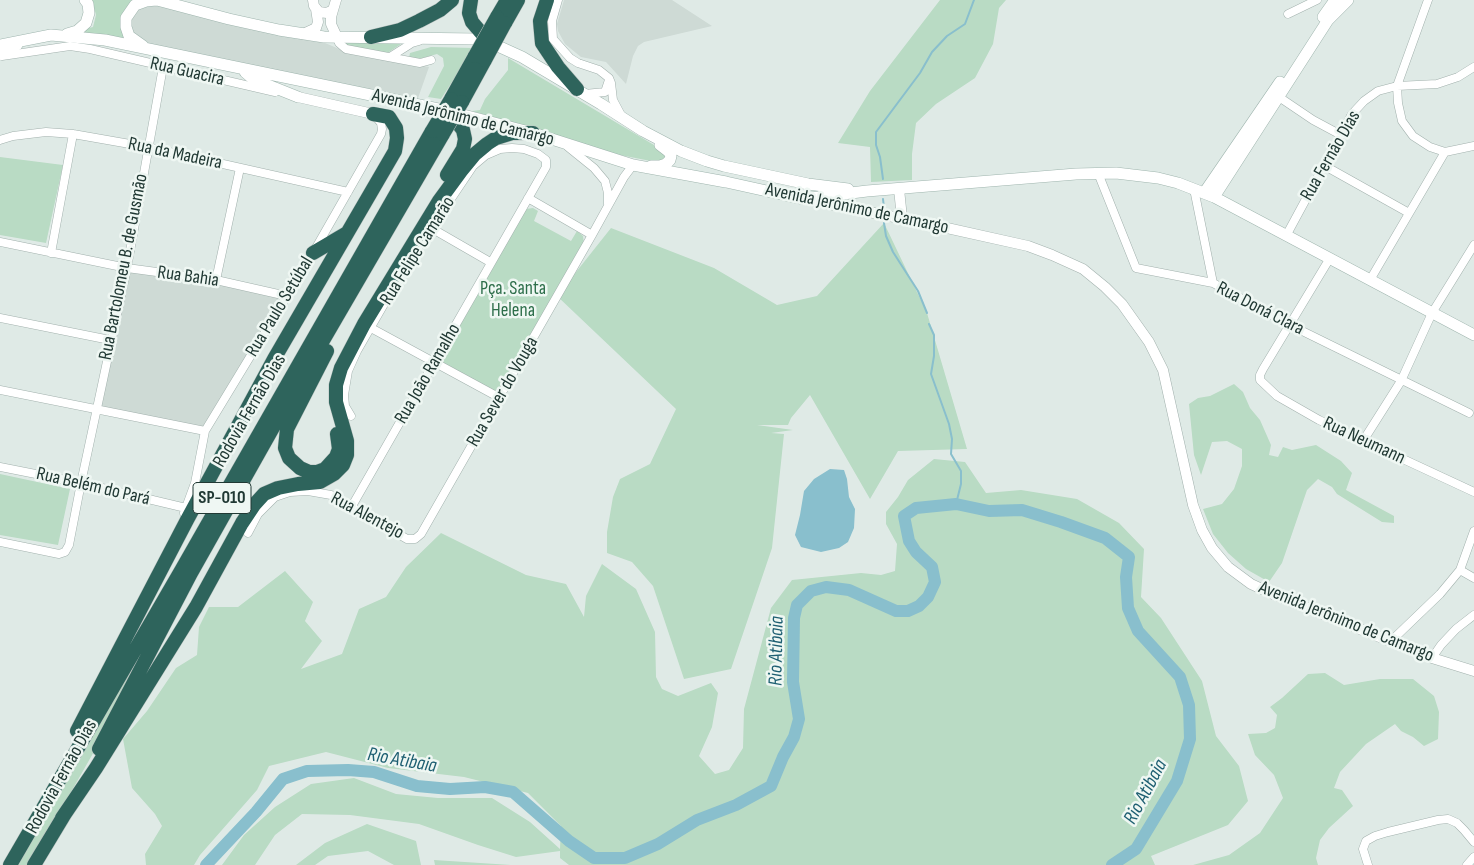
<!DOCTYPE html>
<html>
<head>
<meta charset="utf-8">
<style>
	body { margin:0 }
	canvas { display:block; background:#dfeae6 }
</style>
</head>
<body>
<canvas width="1474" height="865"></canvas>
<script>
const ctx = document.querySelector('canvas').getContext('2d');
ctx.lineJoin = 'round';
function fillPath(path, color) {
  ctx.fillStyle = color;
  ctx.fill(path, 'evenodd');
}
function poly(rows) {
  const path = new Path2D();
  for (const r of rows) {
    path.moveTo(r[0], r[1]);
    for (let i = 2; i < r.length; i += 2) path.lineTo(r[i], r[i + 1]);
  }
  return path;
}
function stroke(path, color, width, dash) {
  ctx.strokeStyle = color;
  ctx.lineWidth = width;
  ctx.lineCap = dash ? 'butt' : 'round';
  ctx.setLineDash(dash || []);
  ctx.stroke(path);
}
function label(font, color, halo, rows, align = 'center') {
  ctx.font = font + ' "Sofia Sans Condensed",sans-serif';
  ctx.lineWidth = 5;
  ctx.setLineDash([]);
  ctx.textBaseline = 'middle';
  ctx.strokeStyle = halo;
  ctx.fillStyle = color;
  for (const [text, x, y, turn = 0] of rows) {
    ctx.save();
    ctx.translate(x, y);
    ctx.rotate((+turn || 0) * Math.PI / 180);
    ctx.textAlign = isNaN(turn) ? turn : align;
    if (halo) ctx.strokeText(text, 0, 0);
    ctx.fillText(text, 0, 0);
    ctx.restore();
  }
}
fillPath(poly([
	[564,0,672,0,712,26,644,42,638,46,633,56,626,84,606,62,581,57,565,44,558,31,557,24],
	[158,5,282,36,325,43,344,51,429,67,417,101,149,45,138,40,129,27,129,20,138,7],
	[127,268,287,296,205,431,97,409]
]), '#cedad5');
fillPath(poly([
	[92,0,141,0,130,5,130,42,84,33,85,29,93,27,96,15],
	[940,0,1006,0,999,8,993,44,975,78,936,104,916,123,912,154,912,180,871,182,870,147,838,143,870,91],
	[388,41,401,44,386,54,343,45,349,42],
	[431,47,474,48,441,99,428,97,444,66,443,58,437,54,415,60,409,58,410,53],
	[508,58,664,151,666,155,664,160,661,163,620,155,472,111,480,110,485,99,508,70],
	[0,157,63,165,46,243,0,235],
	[533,208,538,211,534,221,571,241,577,231,583,236,584,244,501,387,495,391,442,362,442,357,526,209],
	[884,223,927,313,967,449,898,451,870,499,810,395,791,418,788,425,757,425,793,430,771,433,784,434,772,548,731,669,684,679,653,586,632,562,607,553,607,532,613,497,620,479,650,464,676,409,557,296,611,228,714,268,777,305,817,296],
	[1234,384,1243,392,1250,408,1260,420,1271,445,1269,455,1278,457,1283,447,1292,450,1316,445,1341,461,1352,473,1346,490,1394,516,1394,523,1382,522,1337,494,1332,487,1318,479,1307,490,1282,563,1269,582,1246,569,1228,553,1213,534,1203,509,1222,504,1234,489,1242,466,1242,449,1227,441,1212,442,1201,475,1194,455,1189,404,1198,398,1210,396],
	[934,459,965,462,986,493,1021,490,1077,499,1119,523,1144,549,1141,597,1161,618,1202,681,1216,736,1239,766,1248,801,1228,825,1151,856,1155,865,569,865,560,858,560,851,516,857,478,845,419,824,350,815,302,814,275,835,255,865,222,865,244,835,275,807,311,784,354,778,396,794,438,798,492,798,530,822,560,849,561,826,528,793,464,777,388,768,326,752,269,766,257,790,200,855,194,865,146,865,145,854,162,826,155,814,132,788,123,739,147,711,176,668,197,655,199,627,209,607,238,607,285,571,313,602,305,621,322,641,301,669,342,654,359,609,386,597,406,567,441,533,526,575,566,584,584,617,586,596,602,564,636,589,655,632,656,677,662,689,678,696,711,683,718,693,712,727,699,756,715,774,729,770,743,748,744,709,771,608,792,580,861,573,881,575,895,571,897,544,886,524,886,512,898,497,908,480],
	[0,474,70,489,58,545,0,535],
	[176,589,100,741,54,822,29,865,17,865],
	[1325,673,1344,685,1380,679,1413,679,1434,696,1439,712,1438,739,1424,746,1413,737,1401,731,1395,724,1366,744,1340,772,1334,788,1342,790,1353,806,1329,828,1320,840,1316,858,1318,865,1193,865,1229,855,1260,833,1283,798,1274,775,1255,755,1248,734,1266,733,1275,728,1277,715,1270,707,1282,698,1308,674],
	[367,824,416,841,421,865,394,865,368,851,328,856,315,865,296,865,325,843],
	[434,860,511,865,435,865]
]), '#b9dbc4');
fillPath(poly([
	[830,469,844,470,847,479,849,497,855,509,854,528,848,542,839,548,821,552,801,547,795,535,800,515,804,491,814,479]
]), '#89bfcd');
stroke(poly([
	[883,179,880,157,876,145,876,132,920,73,932,52,947,36,965,24,974,0],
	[883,199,884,208],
	[884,223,886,236,893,252,918,291,927,313],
	[929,324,934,335,934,356,931,374,949,424,952,439,951,454,961,471,961,484,956,504]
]), '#89bfcd', 2);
stroke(poly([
	[206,865,256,812,283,779,307,771,348,770,374,772,417,786,450,789,485,787,513,792,569,841,594,858,625,858,658,844,697,820,736,805,771,786,783,757,794,737,799,719,793,682,794,618,797,605,811,591,826,587,849,590,896,611,908,611,919,606,928,597,935,582,932,567,916,552,909,541,904,516,916,508,956,504,989,511,1022,510,1061,522,1105,538,1129,557,1126,577,1128,608,1138,631,1180,677,1189,705,1190,739,1177,781,1136,849,1112,865]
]), '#89bfcd', 12);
const minor = poly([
	[558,0,552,21,553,39,570,58,578,63,599,70,609,78,611,83,613,100,621,115],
	[1428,0,1397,86,1398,103,1402,121,1413,136,1430,147,1445,152,1474,146],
	[1288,14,1317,0],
	[337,37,339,43,346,49,420,63,431,60],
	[2,56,70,46,90,49,275,92],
	[390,57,412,43,419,41],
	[585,94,605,92,609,80],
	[1276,95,1313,120,1341,135],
	[0,140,13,136,46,132,73,134,147,147,348,192],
	[568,147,594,168,605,181,608,193,608,204],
	[1325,166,1409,213],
	[1098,173,1136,268,1213,283,1290,325,1469,413],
	[1194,189,1213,283],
	[528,198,592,235],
	[431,228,490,262],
	[1286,236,1352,114,1364,101,1378,91,1397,86,1437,84,1458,77,1474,67],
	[0,242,127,268,216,280,287,296],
	[51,253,73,134],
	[1330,258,1263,369,1260,375,1260,380,1277,396,1319,420,1474,492],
	[216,280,240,168],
	[1370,280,1445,152],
	[0,318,110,340],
	[371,328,500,398],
	[0,390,205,431],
	[351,416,345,406,344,395,348,371,357,351,391,292],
	[1363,441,1401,381,1432,313,1474,245],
	[0,467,81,483,186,508],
	[352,506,546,167,546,160,538,154,524,149,512,148,500,149,486,155,473,166,418,248],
	[184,513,195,483,205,431,313,253,381,134,382,129,381,123,375,116],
	[248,533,258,514,275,497,290,492,308,491,331,495,407,539,415,539,421,534,592,235,624,177,633,165],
	[0,542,59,554,65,552,69,545,81,483,127,268,163,67],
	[1460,570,1474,578],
	[1390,642,1440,594,1460,570,1474,531],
	[1432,658,1441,645,1456,629,1474,615],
	[1368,865,1363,849,1366,841,1375,836,1388,832,1438,820,1448,819,1457,823,1464,830,1474,842],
	[1467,865,1474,857]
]);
const tertiary = poly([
	[313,0,314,6,319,12,327,13,333,10],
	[336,0,331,17,331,24,337,37],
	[303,34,316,28,318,22,316,9],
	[298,97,373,114],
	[899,189,902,218],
	[809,200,929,224,1028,246,1052,255,1083,269,1105,287,1122,304,1149,342,1163,370,1193,505,1202,530,1212,548,1228,567,1251,584,1275,595,1432,658,1474,671]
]);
const secondary = poly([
	[157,0,229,19,279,30,324,37,477,39,489,42,522,57,601,104,643,131,681,151,707,161,724,166,808,184,848,189],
	[1323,17,1335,0],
	[67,34,77,31,86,23,89,13,88,4,85,0],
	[0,45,51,35,105,40,448,111,533,133,633,165,726,182,803,199,867,191,1076,174,1116,173,1158,178,1178,183,1214,197,1474,335],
	[143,46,129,36,126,27,126,18,135,5,146,1,156,0],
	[0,54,17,45],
	[245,72,253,79,298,97],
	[651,166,660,166,666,164,670,160,671,156,669,152,660,145],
	[1204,193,1280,82],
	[1214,197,1328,20,1348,0]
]);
const motorway = poly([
	[471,0,469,13,472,22,489,42],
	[547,0,540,21,542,43,558,67,577,89],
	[497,17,507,0],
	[505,23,518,0],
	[371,37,400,30,419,21,440,10,452,0],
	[451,99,475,56],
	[462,102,485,60],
	[447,175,463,149,465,139,463,130,448,111],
	[313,253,347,233],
	[327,351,287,429,285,448,289,458,300,468,309,472,317,472,325,469,336,457,339,449,337,434],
	[77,731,187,520,274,359,395,151,397,138,396,128,389,117,373,114],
	[99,749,191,573,293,392,443,134],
	[62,818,96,768,196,607,242,523,254,505,264,494,278,488,298,484,320,482,334,474,343,465,347,455,347,441,336,402,336,385,341,368,364,324,439,201,461,171,475,154,487,144,496,138,512,133,533,133],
	[10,865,182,569,432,131],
	[34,865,66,812]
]);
stroke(minor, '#a2b1ad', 9);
stroke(tertiary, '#a2b1ad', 11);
stroke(secondary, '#9fb5ae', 12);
stroke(motorway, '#bcc4c2', 15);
stroke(minor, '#fff', 8);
stroke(tertiary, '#fff', 10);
stroke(secondary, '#fff', 11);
stroke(motorway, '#2e645c', 14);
const motorwayBridge = poly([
	[475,56,497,17],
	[485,60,505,23],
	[432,131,451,99],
	[443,134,462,102]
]);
stroke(motorwayBridge, '#bcc4c2', 15, []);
stroke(motorwayBridge, '#2e645c', 14);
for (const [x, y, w] of [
	[222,498,58]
]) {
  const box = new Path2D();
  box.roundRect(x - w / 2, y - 15.5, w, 31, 4);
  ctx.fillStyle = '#eff7f3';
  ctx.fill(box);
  stroke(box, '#213934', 1);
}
label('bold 18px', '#213934', null, [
	["SP-010",222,498]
]);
label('19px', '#213934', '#eff7f3', [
	["Rua Guacira",187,72,13],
	["Avenida Jerônimo de Camargo",463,118,14],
	["Rua da Madeira",175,154,12],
	["Rua Fernão Dias",1331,156,-60],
	["Avenida Jerônimo de Camargo",857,209,12],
	["Rua Felipe Camarão",418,251,-58],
	["Rua Bartolomeu B. de Gusmão",124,267,-79],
	["Rua Bahia",188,277,8],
	["Rua Paulo Setúbal",280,307,-59],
	["Rua Doná Clara",1260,309,27],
	["Rua João Ramalho",428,374,-60],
	["Rua Sever do Vouga",503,392,-60],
	["Rodovia Fernão Dias",250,411,-60],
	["Rua Neumann",1364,441,25],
	["Rua Belém do Pará",93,487,13],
	["Rua Alentejo",367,516,28],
	["Avenida Jerônimo de Camargo",1346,622,22],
	["Rodovia Fernão Dias",62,777,-61]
]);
label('19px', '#2d6e4a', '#eff7f3', [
	["Pça. Santa",513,289],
	["Helena",513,311]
]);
label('italic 20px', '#1e5f72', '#eff7f3', [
	["Rio Atibaia",777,651,-89],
	["Rio Atibaia",402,761,10],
	["Rio Atibaia",1146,792,-62]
]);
</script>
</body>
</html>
